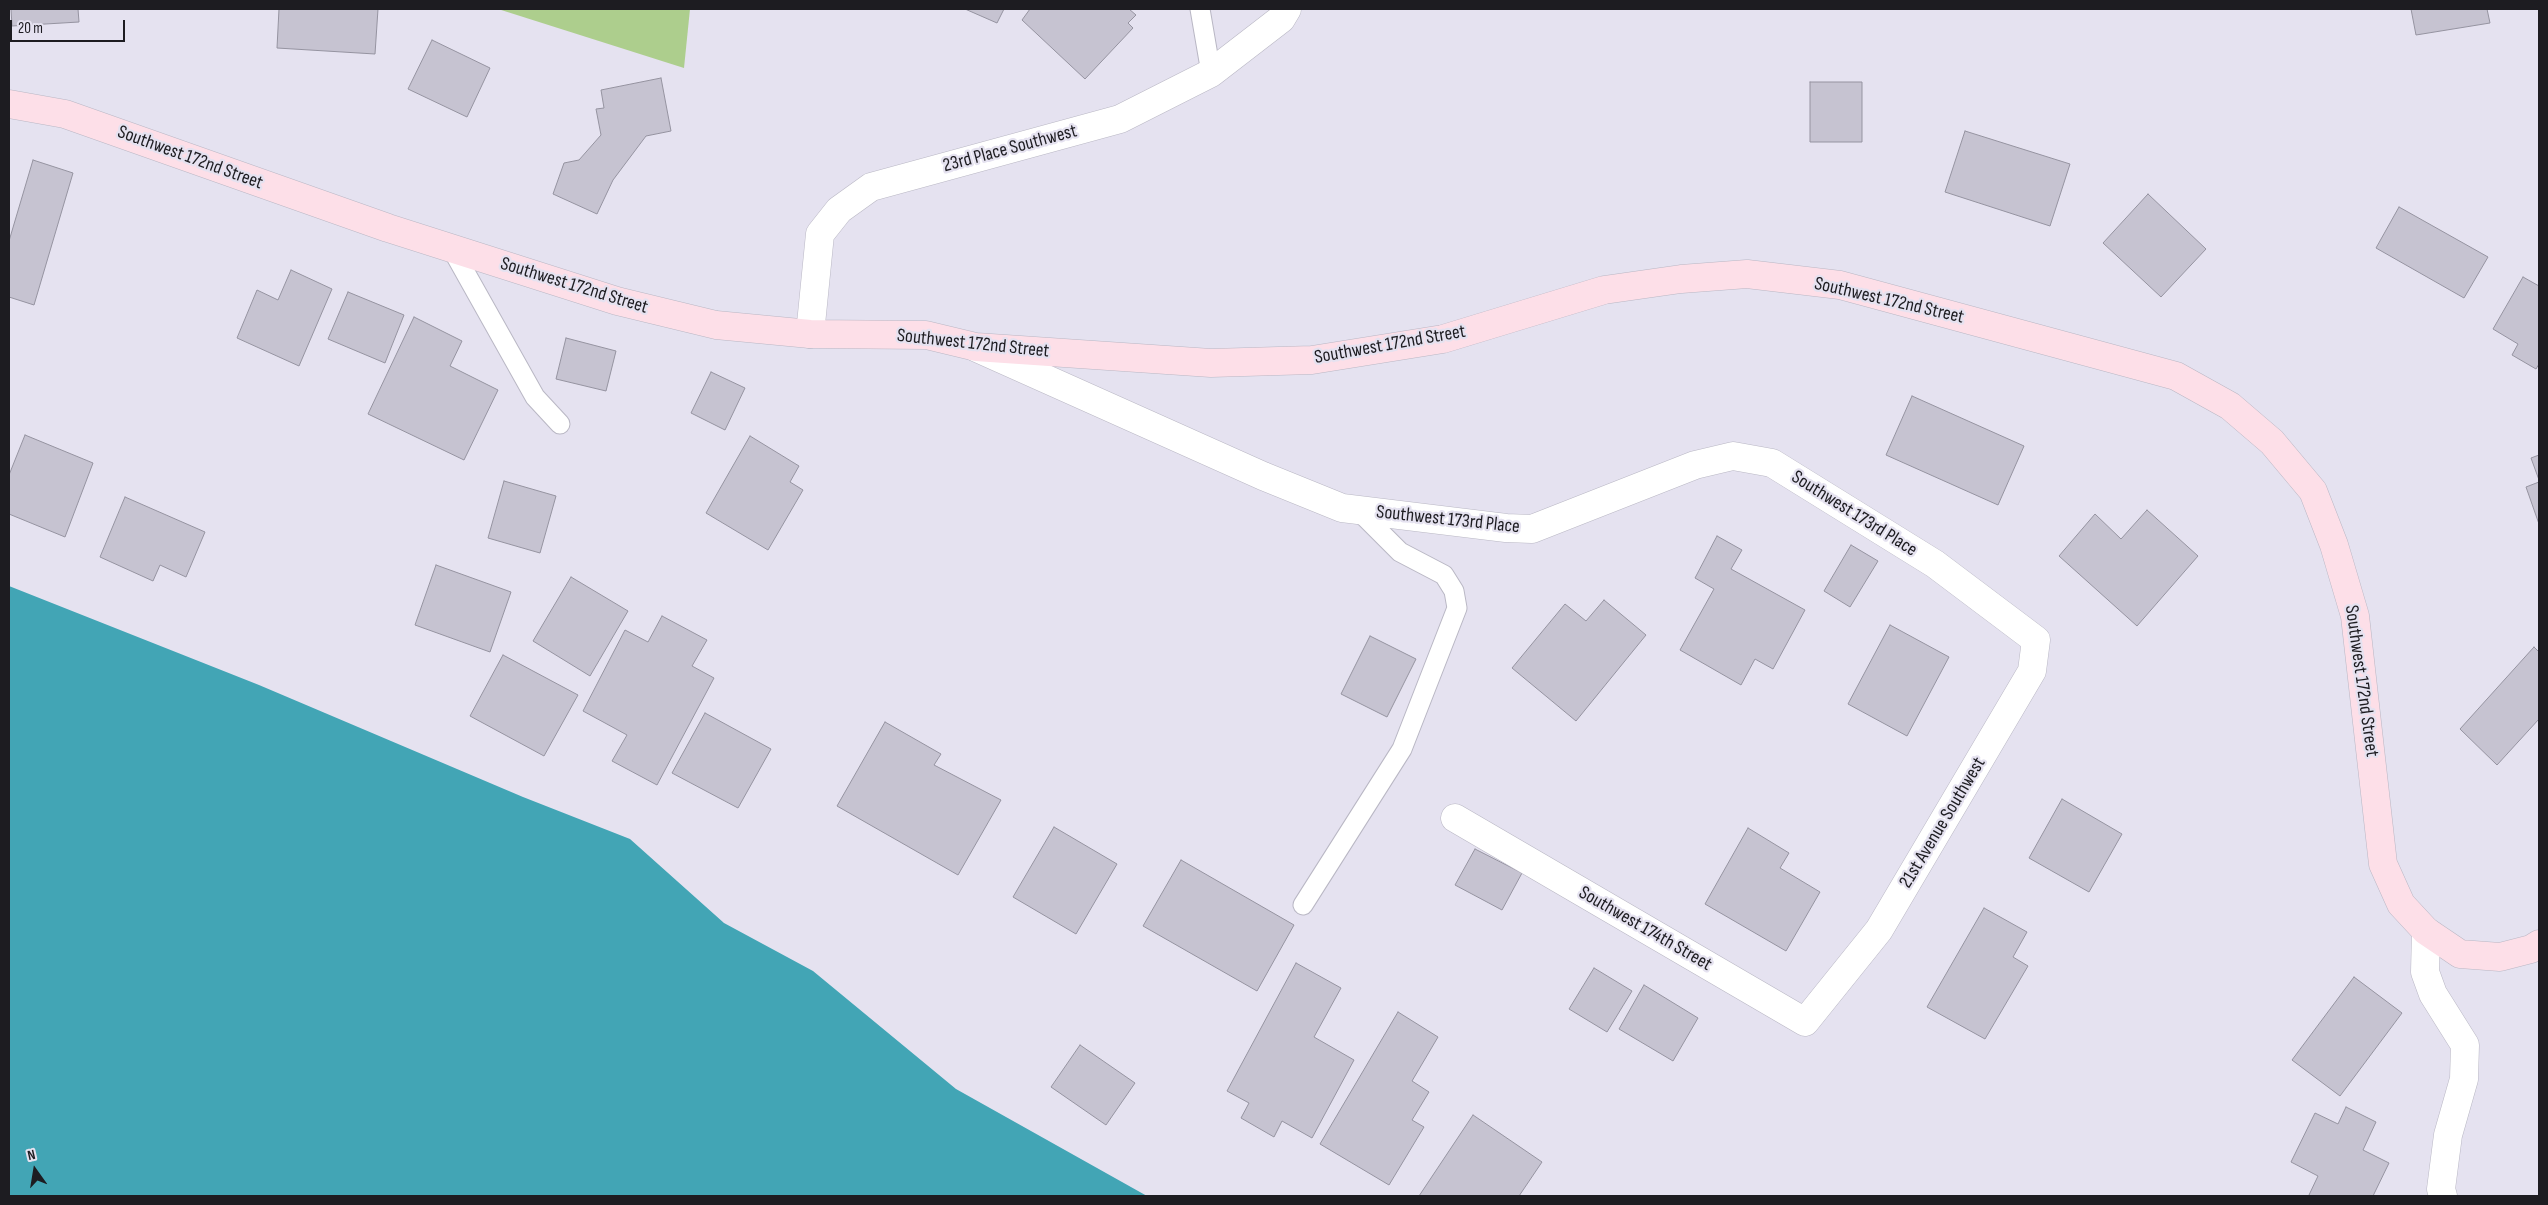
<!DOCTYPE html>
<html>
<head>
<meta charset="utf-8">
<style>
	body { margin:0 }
	#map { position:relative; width:2548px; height:1205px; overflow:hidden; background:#e5e2f0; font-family:"Sofia Sans Condensed",sans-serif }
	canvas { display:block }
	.frame { position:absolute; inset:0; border:10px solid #1d1c21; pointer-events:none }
	.north { position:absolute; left:10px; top:1145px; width:50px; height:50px; -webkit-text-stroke:4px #e5e2f0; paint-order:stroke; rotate:347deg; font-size:14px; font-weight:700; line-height:20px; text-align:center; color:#1d1c21 }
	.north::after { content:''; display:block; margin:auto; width:18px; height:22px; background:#1d1c21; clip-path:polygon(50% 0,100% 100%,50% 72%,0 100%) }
	.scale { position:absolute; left:10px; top:20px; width:115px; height:22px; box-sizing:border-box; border:2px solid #1d1c21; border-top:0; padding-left:6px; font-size:15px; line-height:18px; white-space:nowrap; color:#1d1c21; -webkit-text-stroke:4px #e5e2f0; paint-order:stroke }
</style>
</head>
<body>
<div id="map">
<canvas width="2548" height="1205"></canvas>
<div class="frame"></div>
<div class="north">N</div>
<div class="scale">20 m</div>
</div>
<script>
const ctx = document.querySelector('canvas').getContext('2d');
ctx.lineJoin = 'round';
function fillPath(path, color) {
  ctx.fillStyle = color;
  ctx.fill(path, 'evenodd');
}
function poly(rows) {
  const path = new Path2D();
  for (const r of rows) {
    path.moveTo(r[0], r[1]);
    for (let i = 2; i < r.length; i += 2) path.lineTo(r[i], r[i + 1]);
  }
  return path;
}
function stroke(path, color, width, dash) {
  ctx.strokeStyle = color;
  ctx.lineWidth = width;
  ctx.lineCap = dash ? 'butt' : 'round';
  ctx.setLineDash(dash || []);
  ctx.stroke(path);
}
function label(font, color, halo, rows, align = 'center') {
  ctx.font = font + ' "Sofia Sans Condensed",sans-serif';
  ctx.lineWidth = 4.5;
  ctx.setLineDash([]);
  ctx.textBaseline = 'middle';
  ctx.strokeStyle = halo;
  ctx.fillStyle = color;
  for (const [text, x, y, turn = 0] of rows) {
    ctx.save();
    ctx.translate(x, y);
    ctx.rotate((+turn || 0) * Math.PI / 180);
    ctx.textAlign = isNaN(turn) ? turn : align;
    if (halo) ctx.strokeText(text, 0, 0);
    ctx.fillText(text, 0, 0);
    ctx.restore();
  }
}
fillPath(poly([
	[498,9,690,9,684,68]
]), '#adce8d');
fillPath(poly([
	[9,586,259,685,523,797,630,839,724,923,813,971,956,1089,1147,1196,9,1196]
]), '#42a5b5');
const building = poly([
	[11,9,78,9,79,22,12,26,11,9],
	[279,9,378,9,375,54,277,48,279,9],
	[965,9,1004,9,997,23,965,9],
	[1030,9,1129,9,1136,15,1128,23,1133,28,1085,79,1022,20,1030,9],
	[2411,9,2487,9,2490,23,2416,35,2411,9],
	[432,40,490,68,467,117,408,89,432,40],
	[661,78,671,131,646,136,613,180,597,214,553,194,564,163,579,160,601,135,596,109,604,108,601,90,661,78],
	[1810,82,1862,82,1862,142,1810,142,1810,82],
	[1965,131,2070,164,2050,226,1945,192,1965,131],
	[33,160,73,173,34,305,9,297,9,241,33,160],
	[2148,194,2206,249,2161,297,2103,243,2148,194],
	[2399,207,2488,257,2464,298,2376,248,2399,207],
	[291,270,332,289,299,366,237,338,257,290,278,300,291,270],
	[2523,277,2539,286,2539,364,2536,369,2512,355,2518,344,2493,329,2523,277],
	[348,292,404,315,385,363,328,339,348,292],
	[414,317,462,341,450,366,498,390,464,460,368,414,414,317],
	[566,338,616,351,606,391,556,379,566,338],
	[711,372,745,388,725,430,691,413,711,372],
	[1912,396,2024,446,1998,505,1886,455,1912,396],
	[25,435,93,463,65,537,9,514,9,475,25,435],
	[750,436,799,466,790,482,803,490,768,550,706,513,750,436],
	[2539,455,2539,480,2531,458,2539,455],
	[504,481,556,496,540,553,488,538,504,481],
	[2539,482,2539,524,2526,487,2539,482],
	[125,497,205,532,186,577,160,565,153,581,100,557,125,497],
	[2147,510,2198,556,2137,626,2059,556,2095,514,2121,539,2147,510],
	[1717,536,1742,550,1731,569,1805,610,1773,669,1755,659,1741,685,1680,650,1714,589,1695,578,1717,536],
	[1851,545,1878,561,1850,607,1824,591,1851,545],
	[436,565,511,592,490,652,415,625,436,565],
	[571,577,628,611,590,676,533,641,571,577],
	[1604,600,1646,635,1576,721,1512,668,1565,604,1586,621,1604,600],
	[662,616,707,640,692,666,714,678,657,785,612,761,627,735,583,711,625,630,648,642,662,616],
	[1890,625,1949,657,1907,736,1848,704,1890,625],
	[1370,636,1416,659,1387,717,1341,694,1370,636],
	[2534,647,2539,652,2539,719,2497,765,2460,729,2534,647],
	[503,655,578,695,544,756,470,716,503,655],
	[705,713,771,749,738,808,672,773,705,713],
	[885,722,941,754,934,765,1001,800,958,875,837,806,885,722],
	[2062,799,2122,834,2089,892,2029,858,2062,799],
	[1054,827,1117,864,1076,934,1013,897,1054,827],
	[1748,828,1789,853,1780,868,1820,892,1786,951,1705,904,1748,828],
	[1475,849,1522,873,1502,910,1455,885,1475,849],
	[1181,860,1294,925,1257,991,1143,926,1181,860],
	[1984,908,2027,932,2013,957,2028,966,1985,1039,1927,1007,1984,908],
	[1296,963,1341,988,1314,1037,1354,1060,1312,1138,1282,1121,1274,1137,1241,1118,1249,1103,1227,1091,1296,963],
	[1594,968,1632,991,1607,1032,1569,1009,1594,968],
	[2354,977,2402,1013,2340,1096,2292,1060,2354,977],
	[1644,985,1698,1018,1673,1061,1619,1029,1644,985],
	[1398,1012,1438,1037,1412,1081,1429,1092,1412,1120,1424,1127,1389,1185,1320,1144,1398,1012],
	[1080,1045,1135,1083,1106,1125,1051,1087,1080,1045],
	[2346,1107,2376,1122,2363,1150,2389,1163,2373,1196,2311,1196,2309,1195,2318,1176,2291,1162,2315,1113,2338,1124,2346,1107],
	[1473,1115,1542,1162,1519,1196,1419,1196,1473,1115]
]);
fillPath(building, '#c6c3d1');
stroke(building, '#9593a0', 1);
const lane = poly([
	[1200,9,1211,73],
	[452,249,535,397,560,424],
	[1303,905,1402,749,1457,608,1454,591,1444,575,1400,552,1358,510]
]);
const street = poly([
	[810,334,820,234,839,210,871,187,1120,119,1211,73,1281,19,1287,9],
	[977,348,1263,476,1342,508,1506,528,1532,529,1695,465,1733,456,1772,463,1935,564,2036,640,2032,671,1879,930,1805,1022,1455,818],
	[2426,931,2425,972,2433,994,2465,1045,2464,1079,2448,1135,2441,1189,2443,1196]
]);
const secondary = poly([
	[9,104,65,114,388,228,617,301,716,325,810,334,926,335,976,347,1211,363,1312,360,1443,339,1604,290,1681,279,1747,274,1840,285,2176,376,2230,406,2272,442,2313,491,2334,545,2355,616,2383,864,2401,904,2426,931,2460,954,2500,957,2531,949,2539,944]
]);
stroke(lane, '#b9b7c4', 21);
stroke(street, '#b9b7c4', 29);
stroke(secondary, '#b9b7c4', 29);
stroke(lane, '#fff', 19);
stroke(street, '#fff', 28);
stroke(secondary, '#fddfe8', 28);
label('19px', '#1d1c21', '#e5e2f0', [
	["23rd Place Southwest",1010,149,-15],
	["Southwest 172nd Street",190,158,20],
	["Southwest 172nd Street",574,286,17],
	["Southwest 172nd Street",1889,301,13],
	["Southwest 172nd Street",973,344,6],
	["Southwest 172nd Street",1390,345,-10],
	["Southwest 173rd Place",1854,514,32],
	["Southwest 173rd Place",1448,520,6],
	["Southwest 172nd Street",2361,681,82],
	["21st Avenue Southwest",1943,823,-59],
	["Southwest 174th Street",1645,929,30]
]);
</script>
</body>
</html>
